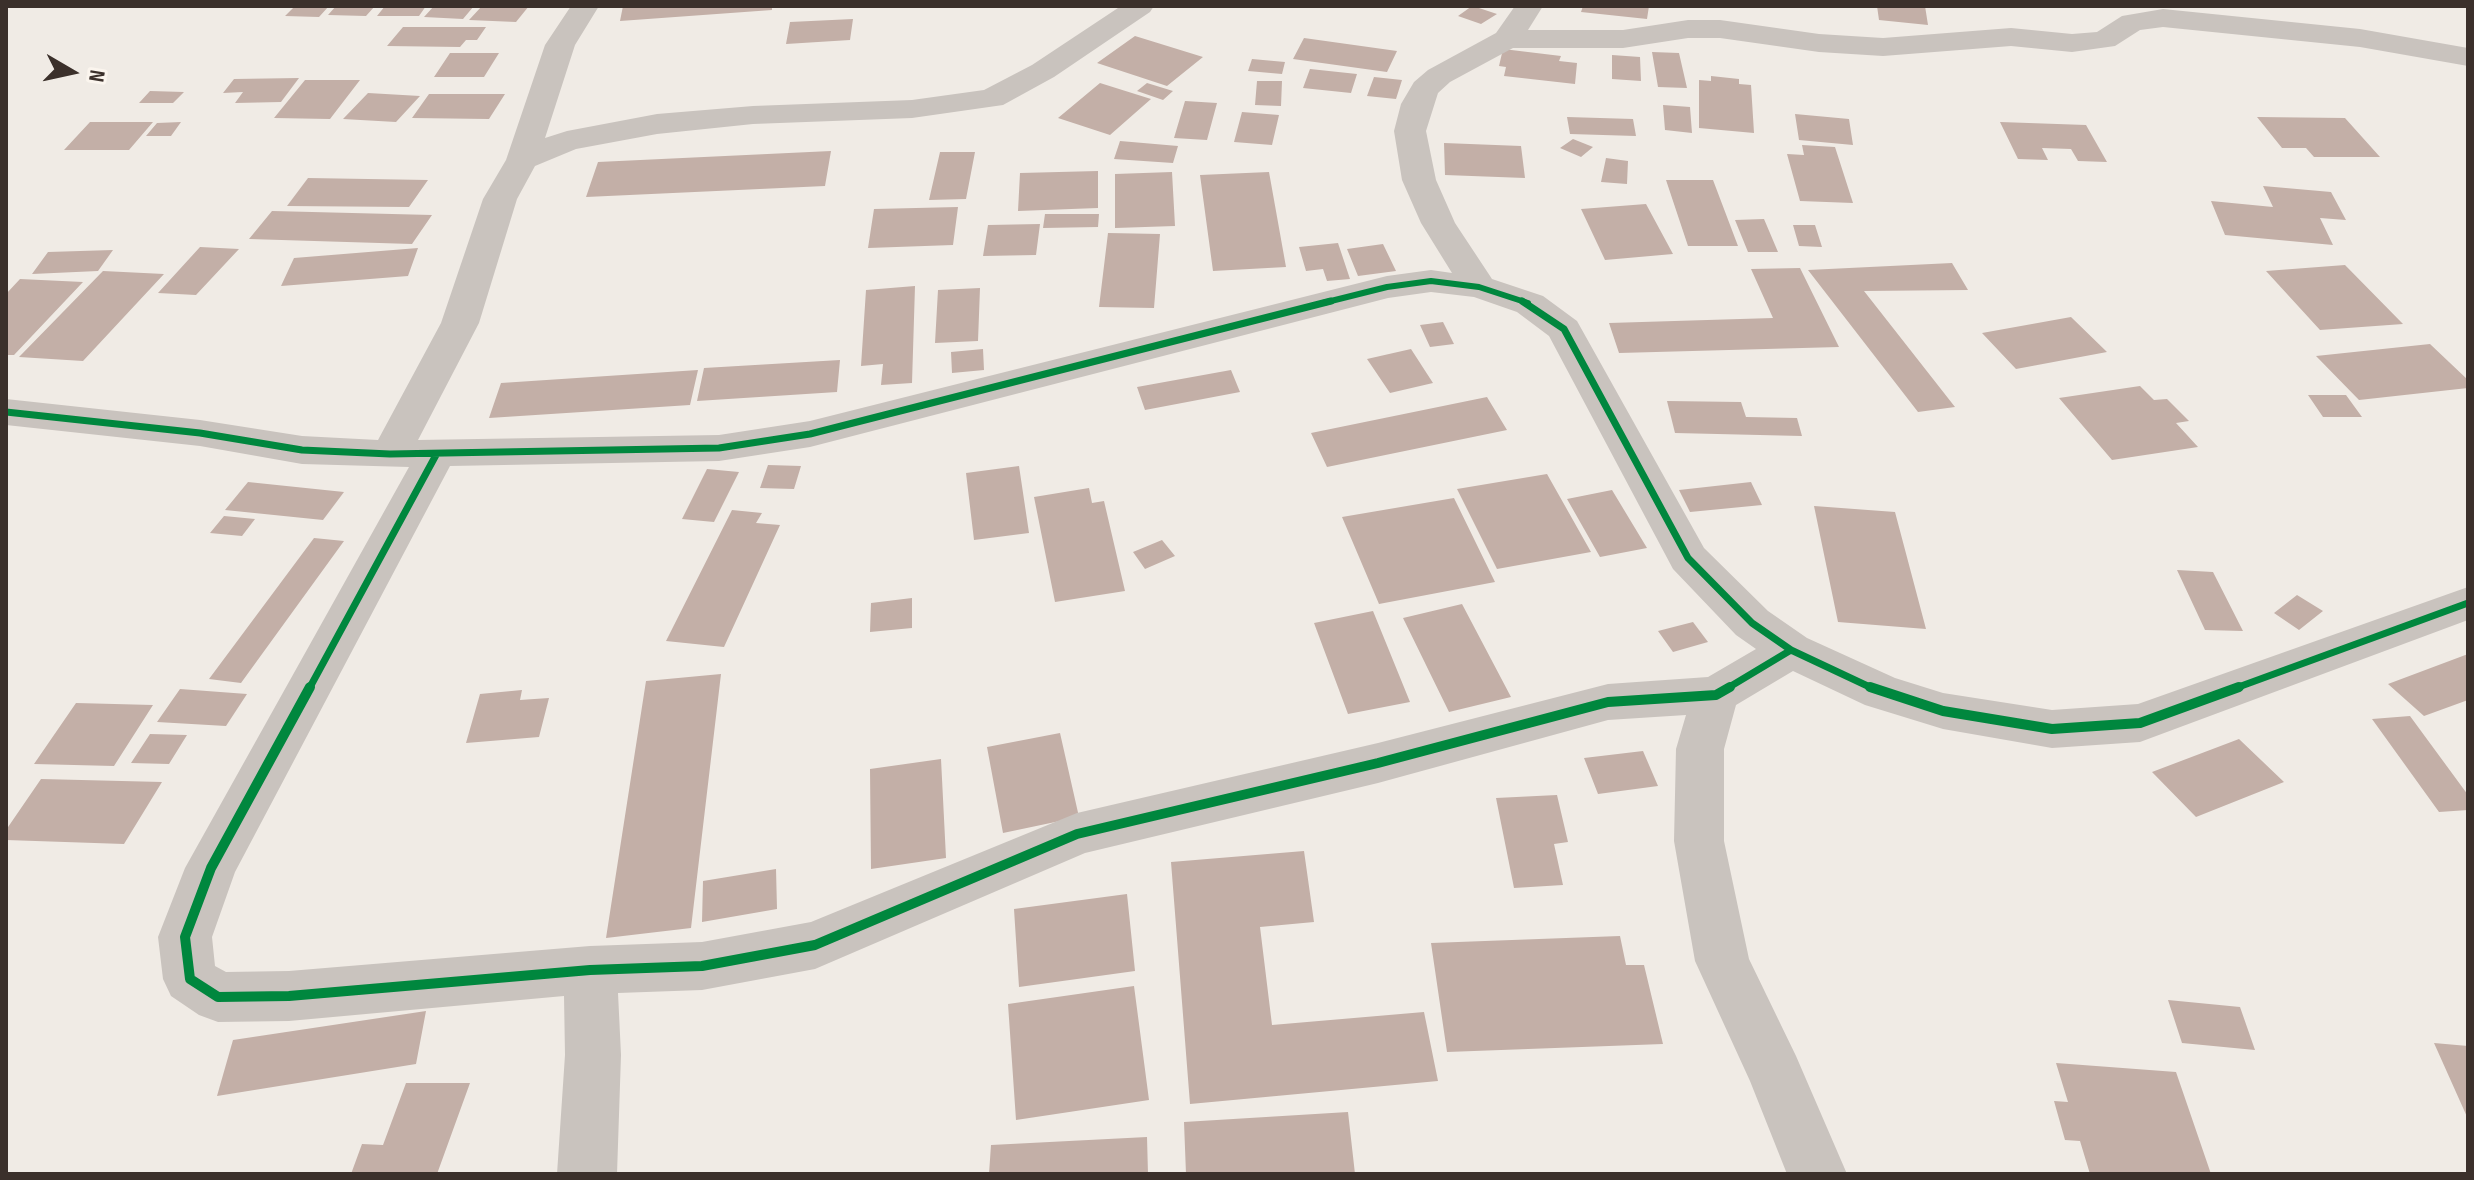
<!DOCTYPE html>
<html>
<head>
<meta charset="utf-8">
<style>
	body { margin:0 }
	#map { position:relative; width:2474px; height:1180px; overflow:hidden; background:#f0ebe5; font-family:"Sofia Sans Condensed",sans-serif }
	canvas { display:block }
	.frame { position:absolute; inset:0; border:8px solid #3b302b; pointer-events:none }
	.north { position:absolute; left:32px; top:32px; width:80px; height:80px; -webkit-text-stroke:6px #fbf5ee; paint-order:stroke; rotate:99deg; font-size:22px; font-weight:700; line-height:32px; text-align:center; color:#3b302b }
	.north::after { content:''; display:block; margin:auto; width:28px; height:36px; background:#3b302b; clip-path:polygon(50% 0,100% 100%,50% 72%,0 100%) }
</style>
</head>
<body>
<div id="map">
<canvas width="2474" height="1180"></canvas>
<div class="frame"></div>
<div class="north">N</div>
</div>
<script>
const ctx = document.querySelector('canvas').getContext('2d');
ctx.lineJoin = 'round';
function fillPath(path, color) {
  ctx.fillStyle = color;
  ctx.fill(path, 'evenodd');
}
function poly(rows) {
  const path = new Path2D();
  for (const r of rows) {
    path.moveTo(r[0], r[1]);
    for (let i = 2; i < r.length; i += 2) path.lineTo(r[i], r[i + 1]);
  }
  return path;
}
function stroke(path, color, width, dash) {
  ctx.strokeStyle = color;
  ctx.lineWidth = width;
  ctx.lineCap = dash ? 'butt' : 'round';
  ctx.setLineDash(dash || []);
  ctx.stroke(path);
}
fillPath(poly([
	[295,6,329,6,319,17,285,16],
	[336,6,375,6,366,16,328,15],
	[385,6,426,6,419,16,377,16],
	[434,6,474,6,463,19,424,17],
	[482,6,529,6,516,22,469,20],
	[623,6,772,6,772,10,620,21],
	[1472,6,1473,6,1497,14,1481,24,1458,16],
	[1583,6,1649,6,1647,19,1581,12],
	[1877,6,1925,6,1928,25,1879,20],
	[853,19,850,40,786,44,790,22],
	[403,27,486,27,477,40,466,40,460,47,387,46],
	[1135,36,1203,57,1167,86,1097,63],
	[1304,38,1397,51,1387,72,1293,59],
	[1503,49,1561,56,1559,61,1577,63,1575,84,1504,76,1506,67,1499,66],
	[1652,52,1679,53,1687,88,1658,87],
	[450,53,499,53,484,77,434,77],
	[1612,55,1640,57,1641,81,1612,79],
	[1252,59,1285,62,1282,74,1248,71],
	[1310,69,1357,74,1351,93,1303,88],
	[1711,76,1739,79,1739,84,1751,85,1754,133,1699,128,1699,80,1711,81],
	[1374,77,1402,80,1396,99,1367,96],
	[299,78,281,102,235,103,243,92,223,93,234,79],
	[305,80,360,80,330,119,274,118],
	[1257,81,1282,81,1281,106,1255,105],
	[1100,83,1151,99,1110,135,1058,118],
	[1147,83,1173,91,1163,100,1137,91],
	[150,91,184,92,173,103,139,103],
	[368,93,420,96,396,122,343,119],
	[429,94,505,94,489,119,412,118],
	[1185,101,1217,103,1207,140,1174,138],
	[1663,105,1690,107,1692,133,1665,130],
	[1242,112,1279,115,1272,145,1234,142],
	[1795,114,1849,119,1853,145,1799,140],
	[1567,117,1633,119,1636,136,1570,134],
	[2257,117,2345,118,2380,157,2314,157,2306,148,2282,148],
	[90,122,153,122,129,150,64,150],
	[181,122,171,136,146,136,157,123],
	[2000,122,2086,125,2107,162,2078,161,2071,149,2042,148,2048,160,2018,159],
	[1573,139,1593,147,1581,157,1560,148],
	[1120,141,1178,146,1173,163,1114,159],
	[1444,143,1521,146,1525,178,1445,175],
	[1802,145,1835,147,1853,203,1800,201,1787,154,1804,155],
	[831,151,825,186,586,197,598,162],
	[940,152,975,152,966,199,929,200],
	[1606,158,1628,161,1627,184,1601,182],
	[1098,171,1098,208,1018,211,1020,173],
	[1172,172,1175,226,1115,228,1115,174],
	[1269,172,1286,267,1213,271,1200,175],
	[308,178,428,180,409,207,287,206],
	[1666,180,1713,180,1738,246,1688,246],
	[2263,186,2331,192,2346,220,2320,218,2333,245,2225,235,2211,201,2273,207],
	[1646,204,1673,254,1605,260,1581,209],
	[958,207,953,245,868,248,874,209],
	[272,211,432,215,412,244,249,239],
	[1045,214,1099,214,1098,227,1043,228],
	[1764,219,1778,252,1748,252,1735,220],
	[1040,224,1036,255,983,256,988,225],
	[1793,225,1815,225,1822,247,1799,246],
	[1108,233,1160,234,1154,308,1099,307],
	[1338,243,1350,279,1327,281,1323,269,1306,271,1299,247],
	[1383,244,1396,271,1358,276,1347,249],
	[200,247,239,249,196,295,158,293],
	[418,248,408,276,281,286,294,258],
	[113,250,98,271,32,274,48,252],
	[1952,263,1968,290,1864,291,1955,407,1918,412,1808,270],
	[2345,265,2403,324,2320,330,2266,271],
	[1800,268,1839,347,1619,353,1609,323,1773,318,1751,269],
	[103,271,164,274,83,361,19,357],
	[20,279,83,282,14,355,6,355,6,294],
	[915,286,912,383,881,385,883,364,861,366,866,290],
	[980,288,978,341,935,343,938,290],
	[2071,317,2107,352,2016,369,1982,333],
	[1443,322,1454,344,1430,347,1420,325],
	[2430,344,2468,380,2468,388,2359,400,2316,356],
	[983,349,984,370,952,373,951,352],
	[1411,349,1433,383,1390,393,1367,359],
	[840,360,837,392,697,401,704,368],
	[698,370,690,405,489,418,501,383],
	[1231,370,1240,392,1145,410,1137,387],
	[2140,386,2154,400,2167,399,2189,421,2176,423,2198,447,2112,460,2059,398],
	[2308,395,2346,395,2362,417,2323,417],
	[1487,397,1507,430,1327,467,1311,433],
	[1667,401,1741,402,1746,417,1797,418,1802,436,1675,433],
	[768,465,801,466,794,489,760,488],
	[1019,466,1029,533,974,540,966,473],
	[707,469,739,472,714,522,682,519],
	[1547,474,1591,552,1497,569,1457,489],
	[248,482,344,492,323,520,225,510],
	[1751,482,1762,505,1690,512,1679,490],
	[1089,488,1092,503,1104,501,1125,591,1055,602,1034,497],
	[1612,490,1647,548,1600,557,1567,499],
	[1454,498,1495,582,1379,604,1342,517],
	[1814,506,1895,512,1926,629,1838,622],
	[732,510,762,513,756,523,780,525,724,647,666,641],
	[224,516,255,519,242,536,210,533],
	[314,538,344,541,241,683,209,679],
	[1162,540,1175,556,1145,569,1133,552],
	[2177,570,2213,572,2243,631,2205,630],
	[2297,595,2323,611,2299,630,2274,613],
	[912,598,912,628,870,632,871,603],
	[1462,604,1511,697,1449,712,1403,618],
	[1373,611,1410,702,1348,714,1314,623],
	[1693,622,1708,642,1673,652,1658,631],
	[2468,654,2468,700,2424,716,2388,684],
	[721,674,691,928,606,938,646,681],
	[180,689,247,694,226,726,157,722],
	[522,690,520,700,549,698,539,737,466,743,480,694],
	[76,703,153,705,114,766,34,764],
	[2410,716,2468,795,2468,810,2439,812,2372,719],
	[1060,733,1079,817,1003,833,987,747],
	[150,734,187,735,169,764,131,763],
	[2239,739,2284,782,2196,817,2152,772],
	[1643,751,1658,786,1598,794,1584,758],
	[941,759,946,858,871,869,870,769],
	[41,779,162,782,124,844,6,840,6,830],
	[1557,795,1568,842,1554,844,1563,885,1514,888,1496,798],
	[1304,851,1314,922,1260,927,1272,1025,1424,1012,1438,1081,1190,1104,1171,862],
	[776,869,777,909,702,922,703,881],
	[1127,894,1135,971,1019,987,1014,909],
	[1620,936,1626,965,1644,965,1663,1044,1447,1052,1431,943],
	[1134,986,1149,1100,1016,1120,1008,1004],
	[2168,1000,2240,1007,2255,1050,2182,1043],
	[426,1011,416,1064,217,1096,233,1040],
	[2434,1043,2468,1046,2468,1119],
	[2056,1063,2176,1072,2211,1174,2090,1174,2080,1141,2065,1140,2054,1101,2068,1102],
	[406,1083,470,1083,437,1174,351,1174,362,1144,383,1145],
	[1348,1112,1355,1174,1186,1174,1184,1122],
	[1147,1137,1148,1174,989,1174,991,1145]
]), '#c3afa7');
fillPath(poly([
	[571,6,599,6,575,45,545,138,567,131,657,114,753,106,912,100,984,90,1032,65,1121,6,1154,6,1150,12,1054,77,1003,105,912,118,753,124,657,134,576,149,535,166,517,199,479,323,418,440,719,435,810,421,1387,276,1431,270,1452,273,1421,223,1402,180,1394,131,1401,104,1414,82,1428,70,1496,33,1515,6,1543,6,1528,30,1623,30,1688,20,1720,20,1819,34,1883,38,2011,28,2072,34,2097,32,2122,16,2163,9,2360,29,2468,48,2468,66,2360,47,2163,27,2140,30,2115,46,2072,52,2011,46,1883,56,1819,52,1720,38,1688,38,1623,48,1513,48,1450,82,1438,93,1426,131,1436,180,1455,223,1492,279,1543,296,1577,321,1704,548,1768,611,1807,638,1895,678,1943,693,2052,710,2138,704,2468,587,2468,620,2140,742,2052,748,1943,729,1865,705,1793,671,1736,705,1724,749,1724,841,1749,959,1796,1056,1847,1174,1787,1174,1750,1081,1695,961,1674,841,1676,749,1686,715,1608,720,1378,783,1085,853,815,969,702,990,618,993,621,1055,617,1174,557,1174,565,1055,564,996,289,1021,218,1022,199,1015,171,996,163,979,158,937,185,868,409,467,302,464,200,446,6,425,6,399,200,420,302,436,378,440,441,323,483,199,506,160,545,45,571,6],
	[1431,292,1474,297,1517,312,1549,336,1673,569,1736,635,1756,649,1708,677,1608,684,1378,743,1077,813,811,922,702,942,590,946,289,971,226,972,215,966,212,937,235,872,450,466,719,461,810,447,1388,298,1431,292]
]), '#c9c3be');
stroke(poly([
	[1323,303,1387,287,1431,281,1479,287,1528,303]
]), '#00873e', 6);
stroke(poly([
	[1522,301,1564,329,1688,558,1752,623,1791,650,1874,689],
	[6,412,200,433,302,450,390,454,719,448,810,434,1331,301],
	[309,689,436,455],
	[1726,689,1791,650],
	[2233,689,2468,603]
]), '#00873e', 7);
stroke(poly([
	[310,687,211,868,185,937,190,979,218,997,289,996,590,970,702,966,815,945,1077,834,1378,763,1608,702,1716,695,1730,687],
	[1870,687,1943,711,2052,729,2140,723,2239,687]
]), '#00873e', 10);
</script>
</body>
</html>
